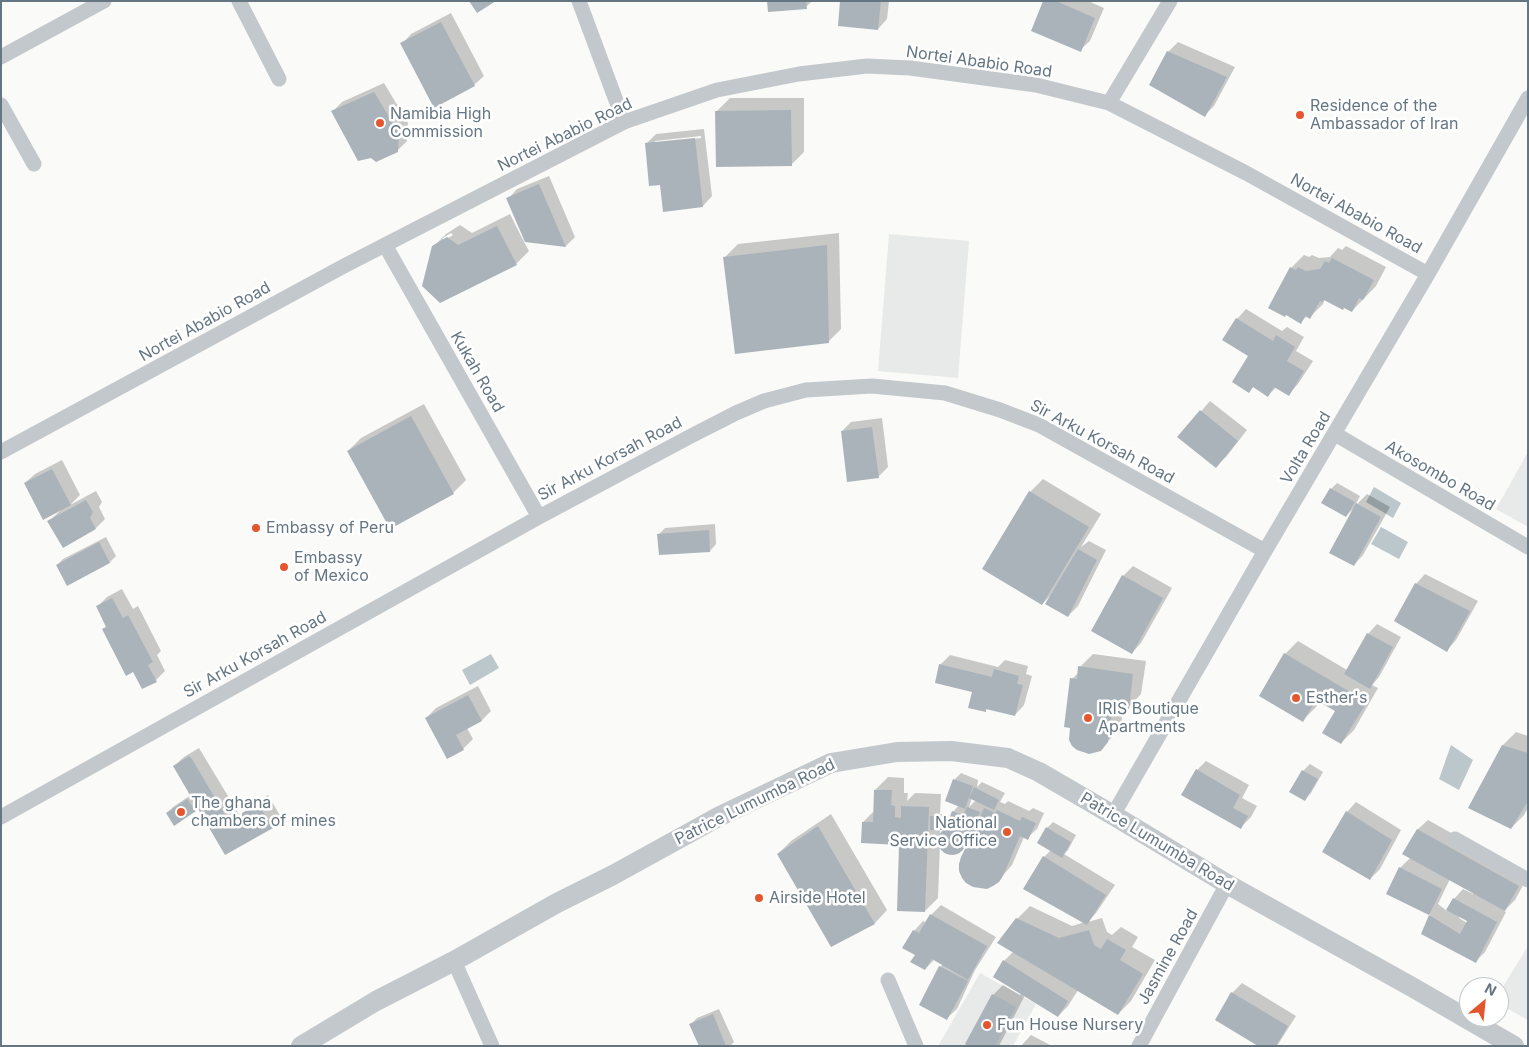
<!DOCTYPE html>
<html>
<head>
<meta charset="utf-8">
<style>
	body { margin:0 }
	#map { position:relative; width:1529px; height:1047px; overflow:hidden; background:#fafaf8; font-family:Inter,sans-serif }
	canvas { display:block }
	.frame { position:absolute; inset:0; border:2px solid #657683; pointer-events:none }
	.north { position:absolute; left:1459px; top:977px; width:50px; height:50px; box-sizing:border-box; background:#fff; border:1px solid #c1c8cd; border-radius:50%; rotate:28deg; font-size:14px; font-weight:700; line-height:20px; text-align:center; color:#657683 }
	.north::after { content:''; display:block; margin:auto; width:18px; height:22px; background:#e4572e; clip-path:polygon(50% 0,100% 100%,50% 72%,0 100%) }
</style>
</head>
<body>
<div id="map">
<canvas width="1529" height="1047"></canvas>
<div class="frame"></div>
<div class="north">N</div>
</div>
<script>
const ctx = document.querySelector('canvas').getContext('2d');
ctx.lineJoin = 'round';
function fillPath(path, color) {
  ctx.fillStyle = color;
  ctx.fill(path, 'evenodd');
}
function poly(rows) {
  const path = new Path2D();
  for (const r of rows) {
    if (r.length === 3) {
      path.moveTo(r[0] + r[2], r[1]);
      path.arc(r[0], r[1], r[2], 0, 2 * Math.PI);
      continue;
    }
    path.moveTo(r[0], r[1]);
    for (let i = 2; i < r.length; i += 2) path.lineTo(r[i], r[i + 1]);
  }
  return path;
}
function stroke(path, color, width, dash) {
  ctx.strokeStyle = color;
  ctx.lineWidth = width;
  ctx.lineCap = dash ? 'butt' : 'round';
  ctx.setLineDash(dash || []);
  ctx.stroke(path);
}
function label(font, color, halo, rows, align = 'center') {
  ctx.font = font + ' Inter,sans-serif';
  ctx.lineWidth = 5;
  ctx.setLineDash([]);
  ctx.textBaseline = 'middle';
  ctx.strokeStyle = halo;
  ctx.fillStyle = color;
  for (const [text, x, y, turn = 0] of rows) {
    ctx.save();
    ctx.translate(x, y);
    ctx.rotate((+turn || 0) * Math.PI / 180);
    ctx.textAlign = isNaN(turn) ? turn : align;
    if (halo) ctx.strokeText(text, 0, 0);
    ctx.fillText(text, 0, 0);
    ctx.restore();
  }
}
fillPath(poly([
	[889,234,969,241,958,378,878,371],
	[1528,452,1528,527,1496,509],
	[1528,946,1528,1020,1499,1004,1499,993],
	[980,973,1036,1004,1013,1046,938,1046]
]), '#e8e9e9');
fillPath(poly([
	[1374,487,1401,503,1393,518,1366,502],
	[1381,527,1408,542,1399,559,1371,544],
	[491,654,499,668,470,685,462,670],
	[1451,745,1473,760,1459,790,1439,779]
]), '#bbc7cb');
fillPath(poly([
	[768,1,812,1,806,7],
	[841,1,889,1,887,19,878,29],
	[1045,1,1088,1,1104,8,1090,41,1080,50],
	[451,13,484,76,474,85,402,44,411,34],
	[1178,42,1235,67,1214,106,1205,115,1168,52],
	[384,83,408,123,407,141,397,151,332,112,342,102],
	[730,98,804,98,804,152,791,165,717,111],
	[704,129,712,196,703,206,661,184,646,144,656,134],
	[701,136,701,138,655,143,655,141],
	[549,176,575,237,566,246,523,240,529,251,516,264,433,247,446,234,460,225,472,233,510,214,523,240,525,239,508,199,517,189],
	[451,233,453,235,443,241,443,238],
	[839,233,841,329,828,342,725,257,738,244],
	[1346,246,1386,267,1376,286,1352,311,1325,299,1323,304,1310,317,1307,316,1301,322,1291,268,1304,255,1309,257,1312,255,1319,258,1330,257,1338,248,1342,250],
	[1246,309,1282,331,1287,327,1304,337,1296,351,1313,361,1298,384,1289,394,1277,387,1268,395,1250,356,1237,319],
	[1210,401,1247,430,1226,457,1216,466,1179,437],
	[424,404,466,480,453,493,348,451,361,438],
	[882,418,888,467,878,477,842,431,851,422],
	[62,460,80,495,70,505,96,491,102,502,99,507,105,519,96,528,49,521,61,510,25,483,35,474],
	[1043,479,1101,514,1081,547,1089,541,1106,550,1078,606,1068,616,1051,595,1042,604,984,569,1030,492],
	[1337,483,1360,496,1355,506,1367,494,1390,507,1363,555,1354,565,1354,508,1346,516,1331,489],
	[715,524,716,544,710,551,659,534,665,528],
	[106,537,116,556,110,562,68,584,57,565,63,559],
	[1133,566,1172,588,1141,643,1132,653,1123,576],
	[1425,574,1478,601,1456,640,1447,650,1416,584],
	[122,589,133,609,138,606,161,651,157,655,165,671,156,680,133,671,104,629,107,626,97,607,107,597],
	[1377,624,1401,637,1379,677,1372,685,1378,688,1354,730,1341,743,1337,711,1319,701,1316,707,1303,720,1285,654,1298,641,1347,670,1368,634],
	[1093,654,1146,661,1141,694,1129,707,1123,707,1121,728,1113,736,1100,750,1089,753,1077,749,1072,679,1079,672,1080,667],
	[950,655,998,667,1005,660,1028,666,1026,674,1032,676,1024,705,1015,715,988,708,985,711,973,691,940,665],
	[478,686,491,711,482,720,467,728,473,739,463,749,447,757,426,718,436,708],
	[1516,732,1528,736,1528,808,1524,815,1511,828,1503,745],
	[199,748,243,821,243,814,253,804,268,795,281,817,272,827,226,853,198,807,195,811,167,813,173,807,191,795,174,766,184,757],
	[1206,761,1249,785,1242,798,1257,806,1251,817,1241,827,1197,770],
	[1310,764,1323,772,1311,793,1305,799,1291,792,1303,771],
	[961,773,978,780,977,787,982,782,1005,793,1000,802,1005,804,1008,801,1029,811,1033,808,1044,813,1037,829,1027,838,1024,837,1012,865,998,881,969,842,959,851,950,854,942,849,940,843,938,898,925,911,901,844,863,822,874,811,875,790,888,777,904,778,904,793,908,793,907,801,915,793,941,794,940,814,944,814,944,826,940,829,940,836,954,823,953,812,959,805,947,800,955,779],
	[972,798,976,800,969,807],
	[1356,802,1401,830,1380,869,1370,879,1347,812],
	[831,814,887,910,875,923,832,946,778,854,791,841],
	[1428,820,1528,876,1515,900,1504,911,1506,912,1485,952,1476,961,1423,933,1430,914,1388,893,1400,868,1411,857,1404,853,1418,829],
	[1450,879,1474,892,1473,894,1463,889,1454,899,1447,911,1438,904],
	[1460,916,1469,920,1467,923,1459,918],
	[1053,822,1076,835,1068,850,1064,854,1115,885,1096,913,1088,922,1102,918,1107,932,1112,935,1121,927,1138,937,1132,947,1155,960,1131,1001,1118,1014,1078,990,1068,1006,1058,1016,1025,995,999,1046,970,1046,993,995,1003,985,1020,995,1021,993,1004,961,1013,952,1017,919,1030,906,1072,926,1085,922,1044,857,1051,850,1047,828],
	[941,905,996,937,975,970,957,1009,947,1018,921,1005,940,967,943,964,935,959,925,969,917,955,914,931,923,921,927,923,931,915],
	[1242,983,1296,1016,1277,1046,1260,1046,1216,1019,1232,993],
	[719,1009,734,1042,730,1046,700,1046,691,1024,697,1018],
	[1031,1035,1052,1046,1021,1046]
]), '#0003');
fillPath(poly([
	[469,1,496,1,477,13],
	[767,1,806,1,807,9,768,12],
	[840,1,881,1,878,30,838,26],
	[1043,1,1056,1,1095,18,1081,52,1031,31],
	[441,22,475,86,434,108,400,43],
	[1167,51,1227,77,1205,117,1149,85],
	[374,92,399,133,398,152,376,162,371,158,358,161,331,111],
	[791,110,792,166,716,167,715,111],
	[695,138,703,207,663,212,660,185,649,186,645,143],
	[539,184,566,247,525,242,506,198],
	[497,226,517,265,440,303,422,286,432,246,447,237,458,245],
	[827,245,829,343,735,354,723,257],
	[1332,258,1374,280,1363,300,1359,298,1352,312,1344,308,1343,310,1324,300,1322,302,1320,301,1310,319,1305,316,1301,324,1286,315,1285,317,1268,308,1290,267,1296,270,1298,267,1306,271,1320,269,1325,261,1329,263],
	[1236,318,1273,341,1276,335,1295,347,1287,361,1304,371,1289,396,1274,387,1268,397,1253,387,1249,393,1232,382,1248,356,1222,340],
	[1200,410,1238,441,1216,468,1177,437],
	[411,416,454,494,390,529,347,451],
	[872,427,879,478,847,482,841,431],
	[52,469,71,505,43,520,24,483],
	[1330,488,1355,502,1346,517,1321,503],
	[1029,491,1089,527,1042,605,982,569],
	[86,500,93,512,90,518,96,529,63,548,47,521],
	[1356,503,1381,517,1354,566,1329,553],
	[709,530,710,552,659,555,657,534],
	[99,542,110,563,67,586,56,565],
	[1078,549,1097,560,1068,617,1045,604],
	[1122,575,1163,598,1132,654,1091,631],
	[1415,583,1470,611,1447,652,1394,621],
	[112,598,123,618,128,615,153,662,148,665,157,682,142,689,133,672,126,676,102,629,106,627,96,606],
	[1367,633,1393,647,1370,689,1344,674],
	[1284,653,1367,702,1341,744,1322,733,1335,711,1316,700,1303,722,1259,696],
	[939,664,992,677,994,669,1019,676,1017,684,1023,685,1015,716,986,709,986,712,968,708,972,692,935,683],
	[1078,666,1133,674,1129,709,1113,707,1108,742,1101,751,1089,754,1077,750,1072,746,1069,740,1070,728,1064,727,1070,678,1077,679],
	[468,695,482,721,456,735,464,750,447,759,425,718],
	[1502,745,1528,753,1528,801,1511,829,1468,808],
	[189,756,192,759,232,827,242,822,242,813,258,804,273,828,225,855,173,766],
	[1196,769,1240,795,1233,808,1248,816,1241,829,1181,795],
	[1302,770,1318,779,1305,801,1289,792],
	[953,779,973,786,965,809,945,801],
	[974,787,999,800,994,810,969,798],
	[874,790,892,790,891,805,895,806,895,817,901,818,901,806,929,807,925,912,897,911,899,845,861,843,862,822,873,822],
	[187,799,196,811,174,826,166,813],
	[967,807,980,812,972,834,984,808,995,813,997,810,1020,821,1022,817,1036,823,1028,840,1020,836,1003,876,999,882,993,886,987,889,973,887,966,883,962,878,959,871,959,864,961,857,972,835,962,831,963,828,948,822,952,811,963,815],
	[1346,811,1392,840,1370,880,1322,852],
	[930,816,942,816,942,830,930,830],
	[818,826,875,924,831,947,777,854],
	[1046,827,1071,842,1062,858,1037,843],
	[952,841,14],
	[1417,829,1519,886,1505,911,1402,854],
	[1043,856,1106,895,1087,925,1023,889],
	[1399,867,1442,889,1429,915,1460,934,1467,921,1446,910,1453,898,1497,922,1476,963,1421,934,1429,915,1386,894],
	[930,914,987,946,968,980,932,959,925,970,910,962,915,955,902,948,913,930,919,933],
	[1016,918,1059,938,1089,930,1094,945,1101,949,1107,939,1126,950,1120,960,1143,974,1118,1015,997,943],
	[1003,960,1068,1001,1058,1017,993,977],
	[939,966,968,981,947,1020,919,1005],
	[1231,992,1288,1026,1276,1046,1258,1046,1215,1020],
	[992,994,1016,1007,995,1046,968,1046,965,1044],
	[713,1014,726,1046,699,1046,689,1024]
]), '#aab3b9');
stroke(poly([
	[239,1,279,79],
	[579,1,624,122],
	[1,57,104,1],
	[1109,103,1170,1],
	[1,105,34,164],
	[385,245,539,517],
	[1335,434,1528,547],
	[1,452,344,266,624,122,717,90,799,74,867,66,910,68,1036,85,1109,103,1246,173,1428,274],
	[1113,815,1265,551,1428,274,1528,98],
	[1,817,539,517,691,436,736,413,764,401,806,390,872,386,945,393,1000,410,1039,425,1265,551],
	[1455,839,1528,880],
	[454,961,492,1046],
	[888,980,916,1046],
	[1139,1046,1227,884]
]), '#c3c8cc', 15);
stroke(poly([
	[301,1046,376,1001,454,961,557,903,613,875,720,816,831,763,897,752,951,751,1008,758,1039,772,1113,815,1227,884,1412,987,1514,1046]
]), '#c3c8cc', 20);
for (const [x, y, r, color] of [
	[1300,115,5,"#e4572e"],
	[380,123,5,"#e4572e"],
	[256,528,5,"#e4572e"],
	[284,567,5,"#e4572e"],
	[1296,698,5,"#e4572e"],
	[1088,718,5,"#e4572e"],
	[181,812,5,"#e4572e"],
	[1007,832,5,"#e4572e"],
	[759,898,5,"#e4572e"],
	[987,1025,5,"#e4572e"]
]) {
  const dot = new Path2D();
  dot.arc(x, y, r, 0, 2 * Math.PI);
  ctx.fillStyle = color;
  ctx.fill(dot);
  stroke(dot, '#fff', 2);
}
label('16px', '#657683', '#fff', [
	["Nortei Ababio Road",979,62,8],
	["Nortei Ababio Road",565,135,-26],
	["Nortei Ababio Road",1356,214,29],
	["Nortei Ababio Road",205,322,-29],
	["Kukah Road",477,372,60],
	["Sir Arku Korsah Road",1102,442,28],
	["Volta Road",1306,448,-59],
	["Sir Arku Korsah Road",610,459,-28],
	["Akosombo Road",1440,476,30],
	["Sir Arku Korsah Road",255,655,-29],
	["Patrice Lumumba Road",755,802,-26],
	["Patrice Lumumba Road",1157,842,31],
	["Jasmine Road",1168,957,-61]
]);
label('16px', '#657683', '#fff', [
	["Residence of the",1310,106],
	["Ambassador of Iran",1310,124],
	["Namibia High",390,114],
	["Commission",390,132],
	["Embassy of Peru",266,528],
	["Embassy",294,558],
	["of Mexico",294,576],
	["Esther's",1306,698],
	["IRIS Boutique",1098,709],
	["Apartments",1098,727],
	["The ghana",191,803],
	["chambers of mines",191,821],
	["National",997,823,"right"],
	["Service Office",997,841,"right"],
	["Airside Hotel",769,898],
	["Fun House Nursery",997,1025]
], 'left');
</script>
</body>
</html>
